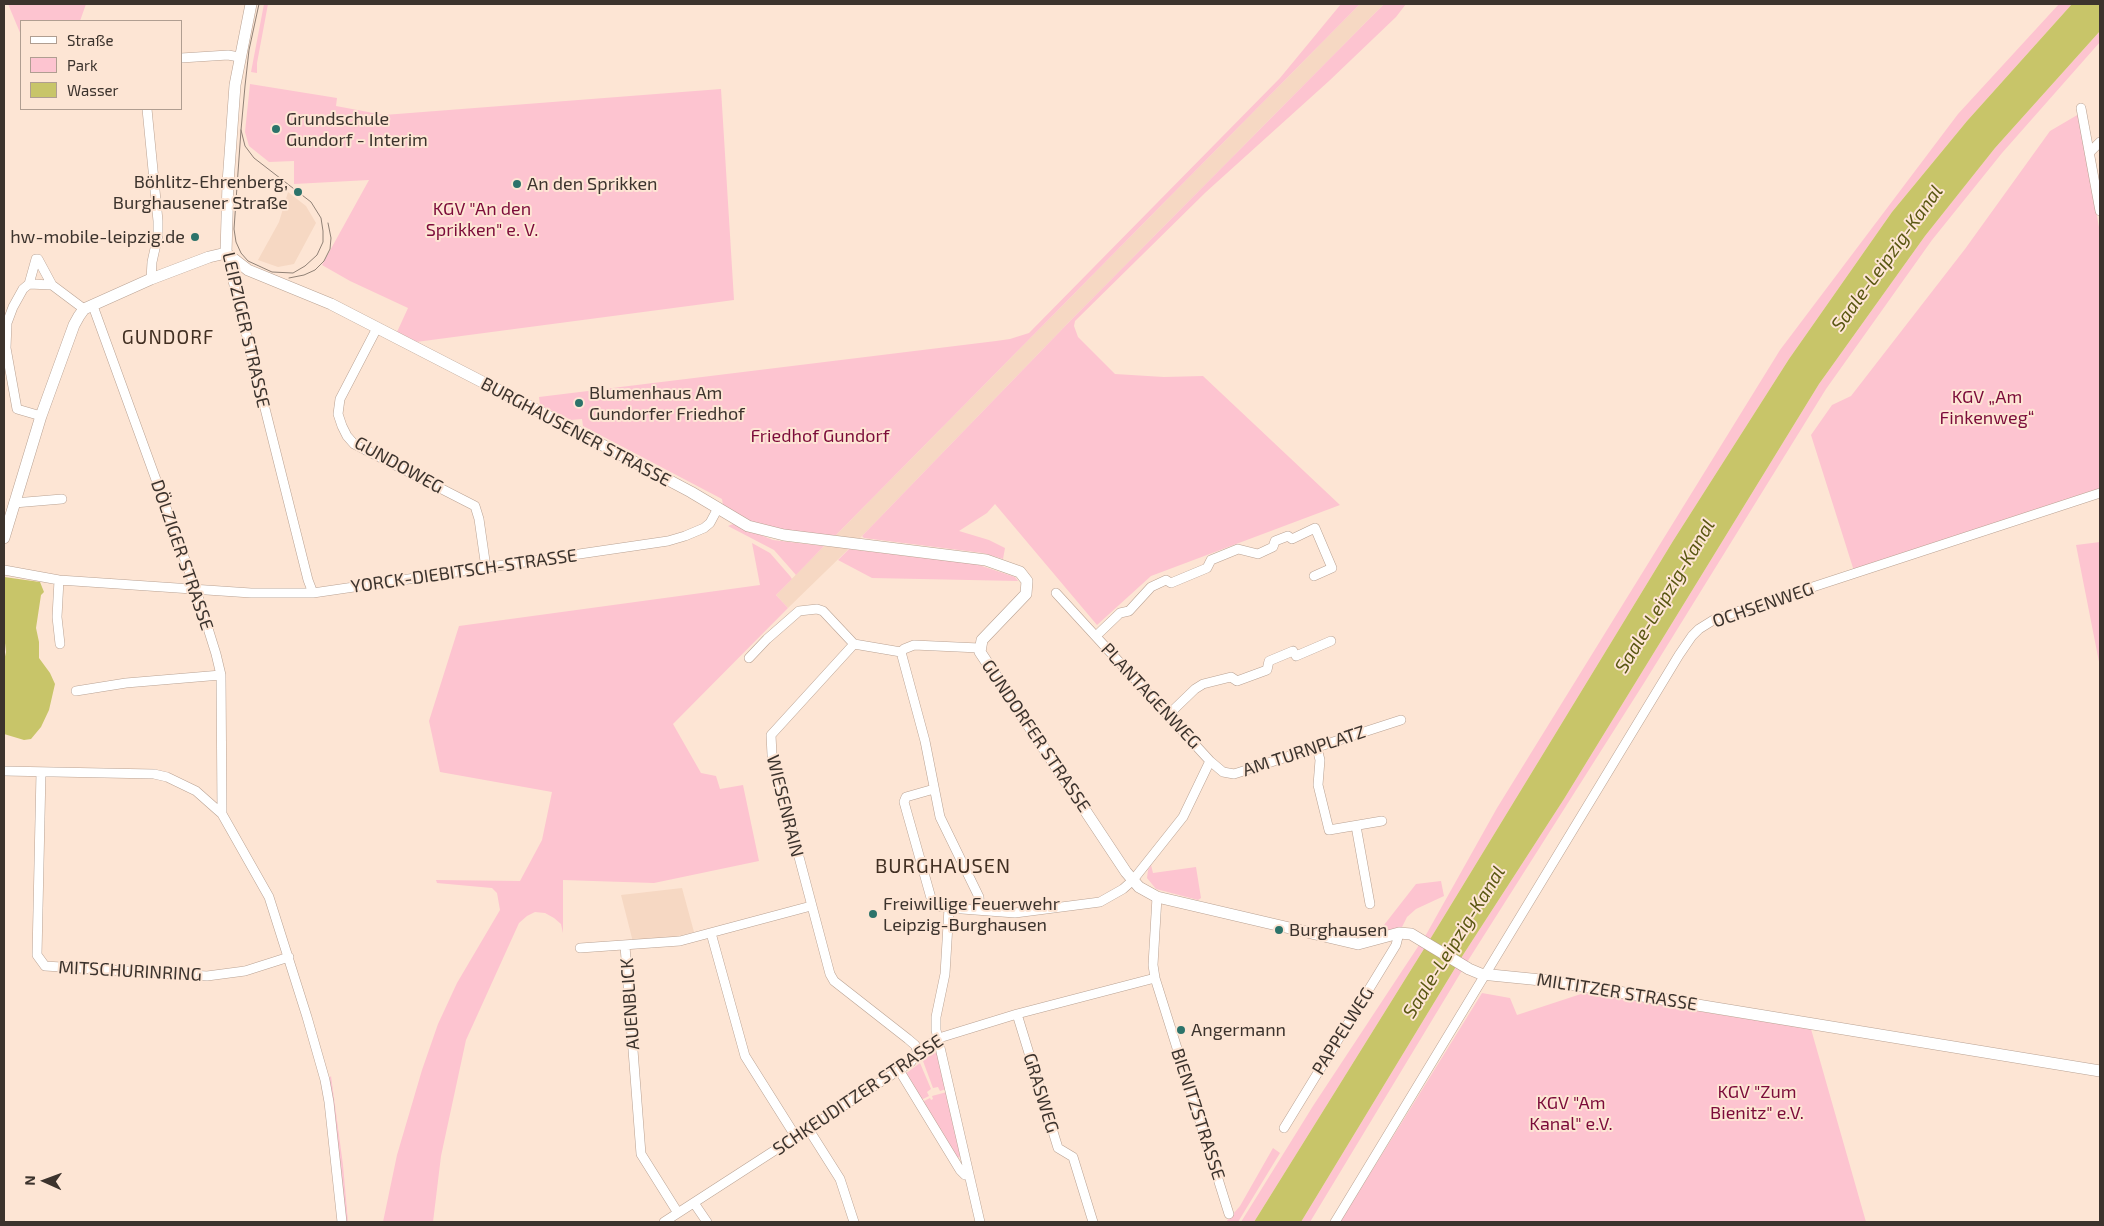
<!DOCTYPE html>
<html>
<head>
<meta charset="utf-8">
<style>
	body { margin:0 }
	#map { position:relative; width:2104px; height:1226px; overflow:hidden; background:#fde5d4; font-family:"Exo 2",sans-serif }
	canvas { display:block }
	.frame { position:absolute; inset:0; border:5px solid #3c332d; pointer-events:none }
	.legend { position:absolute; left:20px; top:20px; width:162px; height:90px; box-sizing:border-box; background:#fde5d4; border:1px solid #b09e91; margin:0; padding:6px 9px; list-style:none; font-size:15px; color:#3c332d }
	.legend li { display:flex; align-items:center; gap:10px; height:25px }
	.legend b { width:25px; border:1px solid #b09e91 }
	.north { position:absolute; left:20px; top:1156px; width:50px; height:50px; -webkit-text-stroke:4px #fde5d4; paint-order:stroke; rotate:272deg; font-size:14px; font-weight:700; line-height:20px; text-align:center; color:#3c332d }
	.north::after { content:''; display:block; margin:auto; width:18px; height:22px; background:#3c332d; clip-path:polygon(50% 0,100% 100%,50% 72%,0 100%) }
</style>
</head>
<body>
<div id="map">
<canvas width="2104" height="1226"></canvas>
<div class="frame"></div>
<ul class="legend">
<li><b style="height:6px;background:#fff"></b>Straße</li>
<li><b style="height:14px;background:#fdc4d0"></b>Park</li>
<li><b style="height:14px;background:#c8c569"></b>Wasser</li>
</ul>
<div class="north">N</div>
</div>
<script>
const ctx = document.querySelector('canvas').getContext('2d');
ctx.lineJoin = 'round';
function fillPath(path, color) {
  ctx.fillStyle = color;
  ctx.fill(path, 'evenodd');
}
function poly(rows) {
  const path = new Path2D();
  for (const r of rows) {
    path.moveTo(r[0], r[1]);
    for (let i = 2; i < r.length; i += 2) path.lineTo(r[i], r[i + 1]);
  }
  return path;
}
function stroke(path, color, width, dash) {
  ctx.strokeStyle = color;
  ctx.lineWidth = width;
  ctx.lineCap = dash ? 'butt' : 'round';
  ctx.setLineDash(dash || []);
  ctx.stroke(path);
}
function label(font, color, halo, rows, align = 'center') {
  ctx.font = font + ' "Exo 2",sans-serif';
  ctx.lineWidth = 4;
  ctx.setLineDash([]);
  ctx.textBaseline = 'middle';
  ctx.strokeStyle = halo;
  ctx.fillStyle = color;
  for (const [text, x, y, turn = 0] of rows) {
    ctx.save();
    ctx.translate(x, y);
    ctx.rotate((+turn || 0) * Math.PI / 180);
    ctx.textAlign = isNaN(turn) ? turn : align;
    if (halo) ctx.strokeText(text, 0, 0);
    ctx.fillText(text, 0, 0);
    ctx.restore();
  }
}
fillPath(poly([
	[1360,4,1384,4,1071,320,862,536,788,608,776,595,824,546,829,547,839,537,835,536],
	[288,192,306,206,316,223,294,264,278,267,258,260,279,222],
	[682,888,694,932,671,938,633,942,621,895]
]), '#f6d8c3');
fillPath(poly([
	[8,4,86,4,80,21,21,21,21,35],
	[264,4,268,4,257,63,257,73,251,72],
	[1341,4,1360,4,835,536,776,529,748,521,723,505,722,499,583,426,582,419,571,420,540,405,539,397,996,341,1010,339,1029,333,1280,78],
	[1384,4,1406,4,1396,17,1329,81,1206,192,1075,321,1074,326,1078,337,1115,374,1164,377,1203,376,1340,505,1151,576,1097,625,995,504,987,513,959,531,989,540,1005,548,1003,559,983,553,864,538,862,536,1071,320],
	[2059,4,2072,4,1967,121,1892,212,1789,359,1673,541,1432,936,1254,1222,1241,1222,1313,1106,1427,933,1497,808,1780,350,1958,114],
	[2100,31,2100,42,2002,153,1932,240,1826,389,1644,683,1469,959,1310,1222,1301,1222,1463,955,1564,799,1819,384,1925,236,1995,148],
	[250,84,337,98,336,106,384,115,721,89,734,300,416,342,397,332,408,308,350,281,322,265,369,180,294,184,294,161,269,162,249,146,245,132],
	[2079,114,2100,233,2100,488,1854,571,1811,435,1832,405,1851,396,1965,249,2050,131],
	[733,524,773,540,824,546,796,575,774,550,728,526],
	[2100,542,2100,667,2076,545],
	[752,543,770,553,790,576,792,579,776,595,788,608,673,724,701,773,716,776,720,789,743,785,759,861,654,883,563,880,563,933,561,924,554,918,545,913,535,912,527,916,519,923,466,1040,441,1156,433,1222,383,1222,397,1155,422,1070,438,1024,457,983,500,910,497,893,492,888,437,883,436,880,520,881,542,840,552,792,440,772,429,721,459,626,760,585],
	[849,549,976,564,1015,577,1018,581,872,578,838,560],
	[1151,865,1153,873,1196,867,1201,898,1198,900,1156,889,1147,878,1148,870],
	[1441,881,1444,896,1416,909,1407,917,1402,927,1377,934,1416,884],
	[1482,993,1510,998,1517,1015,1584,993,1811,1029,1866,1222,1340,1222],
	[933,1050,939,1056,946,1089,940,1091,938,1087,933,1088,923,1061],
	[920,1063,931,1089,927,1092,929,1096,921,1100,905,1074],
	[331,1076,343,1165,348,1222,346,1222,328,1079],
	[947,1092,961,1157,957,1158,922,1102,930,1098,931,1100,933,1099,932,1096],
	[1273,1148,1280,1153,1238,1222,1226,1222,1240,1206]
]), '#fdc4d0');
fillPath(poly([
	[2072,4,2100,4,2100,31,1995,148,1925,236,1819,384,1564,799,1463,955,1301,1222,1254,1222,1432,936,1673,541,1789,359,1892,212,1967,121],
	[4,577,40,582,44,592,41,595,36,628,39,642,39,658,50,673,55,684,49,710,41,727,31,739,24,740,4,734,4,661,6,652,4,634]
]), '#c8c569');
const minor = poly([
	[181,58,228,55,239,57],
	[2081,108,2100,211],
	[147,109,158,221,158,235,152,262,151,279],
	[2090,152,2100,142],
	[226,253,308,580,313,593],
	[29,284,23,289,13,307,7,323,6,348,17,409,41,416],
	[52,285,29,284,36,259,38,259,52,285,84,309],
	[93,306,196,590,216,654,221,675,222,814],
	[377,328,340,399,338,414,342,426,347,436,354,444,475,506,479,519,486,568],
	[14,503,62,499],
	[4,570,59,580,251,593,313,593,668,541,685,536,704,528,710,523,718,508],
	[59,580,57,617,60,644],
	[1096,636,1120,613,1129,611,1151,587,1166,580,1171,583,1207,568,1211,560,1238,549,1258,554,1273,547,1275,541,1288,536,1292,539,1315,528,1332,568,1314,576],
	[901,652,925,741,940,817,979,897,980,910],
	[749,658,767,639,799,611,817,609,823,611,854,644],
	[76,691,126,683,221,675],
	[1168,715,1195,689,1203,684,1231,677,1237,681,1267,670,1269,661,1293,651,1296,656,1331,641],
	[1317,748,1320,760,1318,785,1329,830,1382,821],
	[1210,761,1223,772,1234,774,1401,720],
	[4,771,154,774,167,777,196,791,222,814,269,897,307,1017,325,1080,329,1102,342,1222],
	[41,772,37,955,45,966,207,976,245,971,289,957],
	[934,789,906,797,904,802,931,898,938,906,949,908,1015,913,1100,902,1123,889,1133,880,1183,817,1210,761,1056,593],
	[1356,826,1370,904],
	[1157,897,1153,965,1155,978,1229,1214],
	[949,908,945,974,936,1017,936,1030,980,1222],
	[711,933,745,1056,796,1137],
	[625,946,641,1154,678,1213],
	[580,948,680,941,811,906],
	[1017,1014,1058,1148,1073,1157,1093,1222],
	[918,1052,915,1045,908,1039,834,981,830,974,772,755,771,735,854,644,901,652,904,649,914,645,979,648],
	[899,1070,960,1170,965,1175,969,1175],
	[1284,1128,1396,945,1399,933],
	[809,1130,840,1179,854,1222],
	[694,1203,707,1222],
	[664,1222,899,1070,911,1062,918,1052,939,1038,1017,1014,1155,978],
	[1335,1222,1679,655,1692,636,1699,629,1715,619,2100,493]
]);
const tertiary = poly([
	[226,253,248,270,331,304,531,407,691,492,748,526,784,535,986,560,1020,572,1027,581,1026,594,982,640,980,652,1126,872,1139,887,1157,897,1358,944,1399,933,1411,934,1469,969,1481,974,1551,981,2100,1071],
	[226,253,228,183,235,85,251,4],
	[4,538,41,416,74,325,79,316,84,309,151,279,209,257,226,253]
]);
stroke(minor, '#b9a293', 10);
stroke(tertiary, '#b9a293', 12);
stroke(minor, '#fff', 9);
stroke(tertiary, '#fff', 11);
stroke(poly([
	[241,130,245,146,254,158,311,202,321,218,323,231,323,242,317,255,305,266,293,273,272,272,248,261,241,253,236,242,234,229,241,130,245,86,249,50,259,4],
	[289,278,304,275,315,270,324,261,330,249,331,238,328,223]
]), '#908176', 1);
for (const [x, y, r, color] of [
	[276,129,5,"#2c736a"],
	[517,184,5,"#2c736a"],
	[298,192,5,"#2c736a"],
	[195,237,5,"#2c736a"],
	[579,403,5,"#2c736a"],
	[873,914,5,"#2c736a"],
	[1279,930,5,"#2c736a"],
	[1181,1030,5,"#2c736a"]
]) {
  const dot = new Path2D();
  dot.arc(x, y, r, 0, 2 * Math.PI);
  ctx.fillStyle = color;
  ctx.fill(dot);
  stroke(dot, '#fde5d4', 2);
}
label('18px', '#3c332d', '#fde5d4', [
	["Grundschule",286,119],
	["Gundorf - Interim",286,140],
	["Böhlitz-Ehrenberg,",288,182,"right"],
	["Burghausener Straße",288,203,"right"],
	["An den Sprikken",527,184],
	["hw-mobile-leipzig.de",185,237,"right"],
	["Blumenhaus Am",589,393],
	["Gundorfer Friedhof",589,414],
	["Freiwillige Feuerwehr",883,904],
	["Leipzig-Burghausen",883,925],
	["Burghausen",1289,930],
	["Angermann",1191,1030]
], 'left');
label('18px', '#7b0b39', '#fde5d4', [
	["KGV \"An den",482,209],
	["Sprikken\" e. V.",482,230],
	["KGV „Am",1987,397],
	["Finkenweg“",1987,418],
	["Friedhof Gundorf",820,436],
	["KGV \"Zum",1757,1092],
	["Bienitz\" e.V.",1757,1113],
	["KGV \"Am",1571,1103],
	["Kanal\" e.V.",1571,1124]
]);
label('18px', '#3c332d', '#fde5d4', [
	["LEIPZIGER STRASSE",246,330,77],
	["BURGHAUSENER STRASSE",576,432,28],
	["GUNDOWEG",399,465,29],
	["DÖLZIGER STRASSE",182,555,71],
	["YORCK-DIEBITSCH-STRASSE",464,571,-8],
	["OCHSENWEG",1763,605,-19],
	["PLANTAGENWEG",1151,696,47],
	["GUNDORFER STRASSE",1036,736,56],
	["AM TURNPLATZ",1304,751,-18],
	["WIESENRAIN",785,806,76],
	["MITSCHURINRING",130,971,3],
	["MILTITZER STRASSE",1617,992,9],
	["AUENBLICK",630,1004,-94],
	["PAPPELWEG",1343,1031,-58],
	["GRASWEG",1041,1093,73],
	["SCHKEUDITZER STRASSE",858,1095,-34],
	["BIENITZSTRASSE",1198,1114,72]
]);
label('italic 19px', '#5a5712', '#fde5d4', [
	["Saale-Leipzig-Kanal",1887,258,-54],
	["Saale-Leipzig-Kanal",1665,596,-59],
	["Saale-Leipzig-Kanal",1454,942,-58]
]);
ctx.letterSpacing = '1px';
label('19px', '#412f22', '#fde5d4', [
	["GUNDORF",168,338]
]);
ctx.letterSpacing = '0px';
ctx.letterSpacing = '1px';
label('20px', '#412f22', '#fde5d4', [
	["BURGHAUSEN",943,866]
]);
ctx.letterSpacing = '0px';
</script>
</body>
</html>
